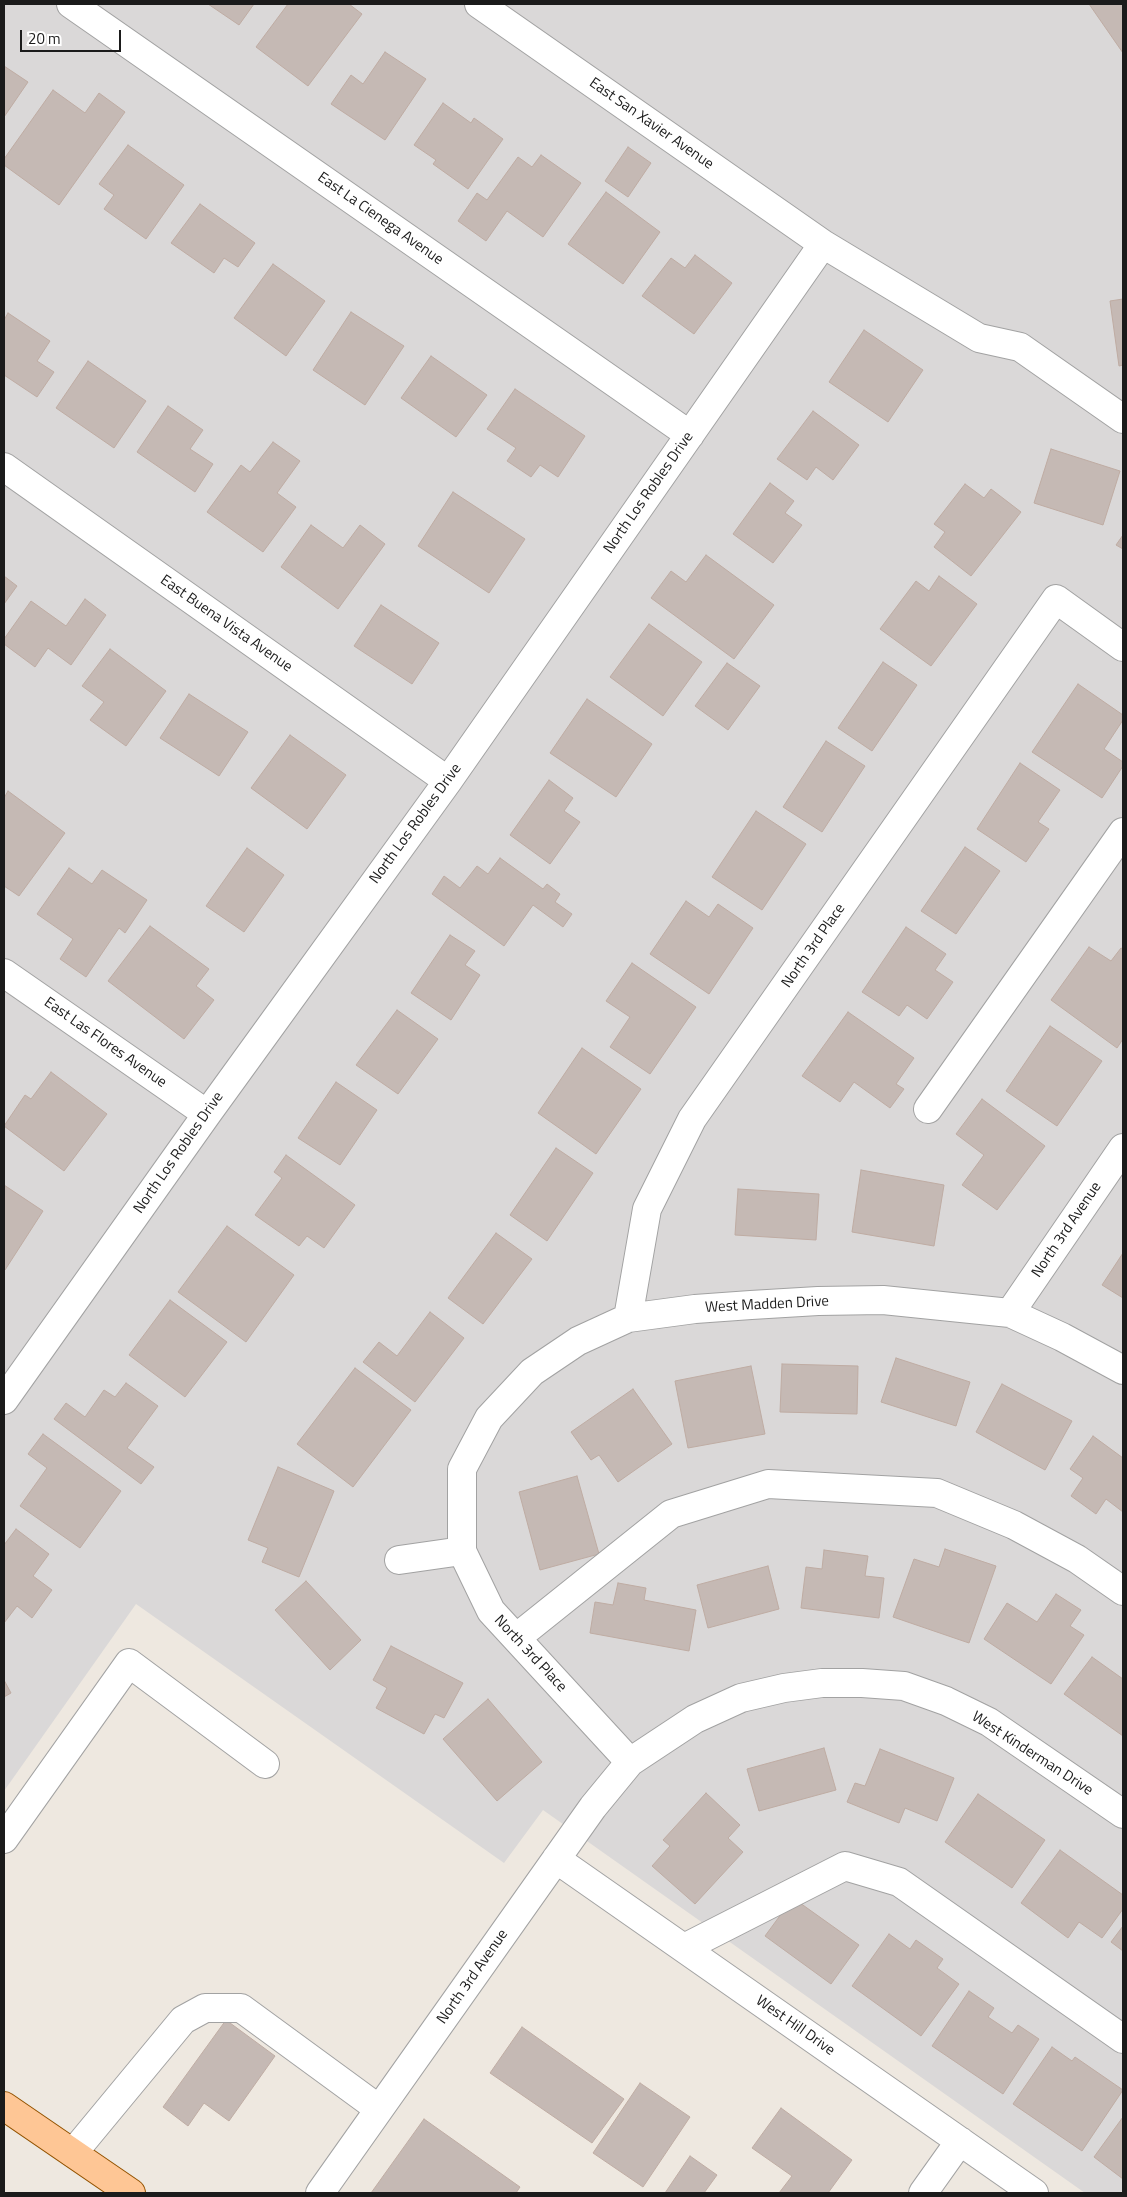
<!DOCTYPE html>
<html>
<head>
<meta charset="utf-8">
<style>
	body { margin:0 }
	#map { position:relative; width:1127px; height:2197px; overflow:hidden; background:#eee8e0; font-family:"Titillium Web",sans-serif }
	canvas { display:block }
	.frame { position:absolute; inset:0; border:5px solid #1b1b1b; pointer-events:none }
	.scale { position:absolute; left:20px; top:30px; width:101px; height:22px; box-sizing:border-box; border:2px solid #1b1b1b; border-top:0; padding-left:6px; font-size:15px; line-height:18px; white-space:nowrap; color:#1b1b1b; -webkit-text-stroke:4px #fff; paint-order:stroke }
</style>
</head>
<body>
<div id="map">
<canvas width="1127" height="2197"></canvas>
<div class="frame"></div>
<div class="scale">20 m</div>
</div>
<script>
const ctx = document.querySelector('canvas').getContext('2d');
ctx.lineJoin = 'round';
function fillPath(path, color) {
  ctx.fillStyle = color;
  ctx.fill(path, 'evenodd');
}
function poly(rows) {
  const path = new Path2D();
  for (const r of rows) {
    path.moveTo(r[0], r[1]);
    for (let i = 2; i < r.length; i += 2) path.lineTo(r[i], r[i + 1]);
  }
  return path;
}
function stroke(path, color, width, dash) {
  ctx.strokeStyle = color;
  ctx.lineWidth = width;
  ctx.lineCap = dash ? 'butt' : 'round';
  ctx.setLineDash(dash || []);
  ctx.stroke(path);
}
function label(font, color, halo, rows, align = 'center') {
  ctx.font = font + ' "Titillium Web",sans-serif';
  ctx.lineWidth = 4;
  ctx.setLineDash([]);
  ctx.textBaseline = 'middle';
  ctx.strokeStyle = halo;
  ctx.fillStyle = color;
  for (const [text, x, y, turn = 0] of rows) {
    ctx.save();
    ctx.translate(x, y);
    ctx.rotate((+turn || 0) * Math.PI / 180);
    ctx.textAlign = isNaN(turn) ? turn : align;
    if (halo) ctx.strokeText(text, 0, 0);
    ctx.fillText(text, 0, 0);
    ctx.restore();
  }
}
fillPath(poly([
	[4,4,1123,4,1123,2193,1085,2193,543,1810,504,1863,136,1604,4,1791]
]), '#dad8d8');
const building = poly([
	[208,4,254,4,239,25,208,4],
	[288,4,349,4,362,14,308,86,256,47,288,4],
	[1089,4,1123,4,1123,53,1089,4],
	[385,52,426,79,385,140,331,104,351,75,363,84,385,52],
	[4,66,28,82,4,117,4,66],
	[53,90,85,113,99,93,125,112,59,205,4,165,4,159,53,90],
	[443,103,471,123,474,118,503,139,468,189,433,164,436,160,414,145,443,103],
	[128,145,184,185,146,239,104,209,114,195,99,184,128,145],
	[628,147,651,163,628,197,605,181,628,147],
	[541,155,581,183,543,237,507,211,486,241,458,221,477,193,487,200,518,157,532,167,541,155],
	[606,192,660,232,623,284,568,244,606,192],
	[200,204,255,243,238,267,224,258,214,273,171,243,200,204],
	[695,255,732,283,694,334,642,296,671,258,685,268,695,255],
	[273,264,325,301,286,356,234,318,273,264],
	[1123,299,1123,365,1119,366,1110,301,1123,299],
	[351,312,404,346,365,405,313,370,351,312],
	[8,313,50,341,37,361,54,372,37,397,4,375,4,320,8,313],
	[864,330,923,370,888,422,829,382,864,330],
	[431,356,487,395,456,437,401,398,431,356],
	[88,361,146,401,114,448,56,408,88,361],
	[515,389,585,436,558,477,540,465,531,477,507,461,516,448,487,429,515,389],
	[168,406,203,430,190,449,213,464,195,492,137,452,168,406],
	[813,411,859,445,833,480,816,467,807,480,777,459,813,411],
	[273,442,300,461,277,493,296,507,263,552,207,512,241,465,250,472,273,442],
	[1051,449,1120,471,1103,525,1034,503,1051,449],
	[770,483,794,501,785,513,802,525,773,563,733,534,770,483],
	[965,484,984,498,991,489,1021,512,971,576,934,547,945,532,934,524,965,484],
	[453,492,525,539,489,593,418,546,453,492],
	[311,525,343,548,360,525,385,544,338,609,281,567,311,525],
	[1123,535,1123,549,1116,545,1123,535],
	[706,555,774,605,734,659,651,598,671,571,686,582,706,555],
	[4,576,17,586,4,604,4,576],
	[939,576,977,604,931,666,880,629,916,581,929,591,939,576],
	[85,599,106,615,71,665,48,648,35,667,4,644,4,639,31,601,66,626,85,599],
	[381,605,439,643,412,684,354,646,381,605],
	[649,624,702,662,663,716,610,677,649,624],
	[110,649,166,691,126,746,90,720,104,702,82,686,110,649],
	[883,662,917,685,872,751,838,728,883,662],
	[727,663,760,686,728,730,695,706,727,663],
	[1078,684,1123,715,1123,720,1104,749,1123,762,1123,766,1102,798,1032,752,1078,684],
	[189,694,248,732,219,776,160,738,189,694],
	[587,699,652,744,616,797,550,753,587,699],
	[290,735,346,775,307,829,251,788,290,735],
	[826,741,865,766,822,832,783,807,826,741],
	[1020,763,1060,790,1038,822,1049,829,1026,862,977,829,1020,763],
	[549,780,573,798,564,811,580,822,550,864,510,835,549,780],
	[8,791,65,833,19,896,4,886,4,798,8,791],
	[756,811,806,844,762,910,712,877,756,811],
	[965,847,1000,871,956,934,921,911,965,847],
	[247,848,284,875,244,932,206,906,247,848],
	[500,858,543,889,547,884,560,894,555,902,572,914,563,927,533,905,504,946,432,894,444,876,460,888,477,866,488,874,500,858],
	[69,868,92,884,102,870,147,900,125,933,119,928,86,977,60,959,73,939,37,914,69,868],
	[686,901,709,917,718,904,753,928,709,994,650,954,686,901],
	[150,926,209,969,196,986,214,1000,184,1039,108,981,150,926],
	[906,927,946,954,935,970,953,982,927,1019,907,1005,899,1016,862,992,906,927],
	[450,935,475,951,465,965,480,975,451,1020,411,993,450,935],
	[1089,947,1111,961,1121,948,1123,949,1123,1039,1117,1048,1051,1000,1089,947],
	[632,963,696,1007,650,1074,610,1047,630,1017,606,1001,632,963],
	[397,1010,438,1039,398,1094,356,1065,397,1010],
	[848,1012,914,1058,896,1084,904,1089,890,1108,854,1082,840,1102,802,1076,848,1012],
	[1050,1026,1102,1061,1057,1126,1006,1091,1050,1026],
	[582,1048,641,1089,596,1154,538,1113,582,1048],
	[51,1072,107,1114,64,1171,4,1126,25,1095,31,1099,51,1072],
	[336,1082,377,1110,340,1165,298,1138,336,1082],
	[982,1099,1045,1146,997,1210,962,1185,984,1155,956,1134,982,1099],
	[556,1148,593,1173,547,1241,510,1215,556,1148],
	[286,1155,355,1205,324,1248,307,1236,299,1246,255,1215,282,1178,274,1172,286,1155],
	[861,1170,944,1185,934,1246,852,1232,861,1170],
	[4,1185,43,1211,5,1270,4,1269,4,1185],
	[738,1189,819,1194,816,1240,735,1235,738,1189],
	[227,1226,294,1275,246,1342,178,1292,227,1226],
	[496,1233,532,1259,483,1324,448,1298,496,1233],
	[1123,1253,1123,1298,1102,1285,1123,1253],
	[170,1300,227,1342,185,1397,129,1355,170,1300],
	[430,1312,464,1338,415,1402,363,1362,379,1342,397,1356,430,1312],
	[896,1358,970,1382,956,1426,881,1402,896,1358],
	[782,1364,858,1366,857,1414,780,1412,782,1364],
	[751,1366,765,1434,688,1448,675,1381,751,1366],
	[355,1368,411,1410,353,1487,297,1444,355,1368],
	[126,1383,158,1406,127,1448,154,1467,141,1484,54,1419,66,1403,85,1417,104,1390,115,1397,126,1383],
	[1002,1384,1072,1421,1045,1470,976,1432,1002,1384],
	[633,1389,672,1444,618,1482,599,1455,591,1460,571,1432,633,1389],
	[43,1434,121,1491,80,1548,20,1506,47,1468,28,1454,43,1434],
	[1093,1436,1123,1458,1123,1512,1106,1499,1096,1514,1071,1496,1083,1478,1070,1469,1093,1436],
	[278,1467,334,1491,299,1577,262,1562,268,1548,248,1540,278,1467],
	[577,1476,599,1554,540,1570,519,1492,577,1476],
	[16,1529,49,1554,33,1576,52,1590,32,1618,17,1606,4,1623,4,1545,16,1529],
	[945,1549,996,1566,969,1643,893,1617,914,1559,939,1567,945,1549],
	[824,1550,868,1556,865,1576,884,1578,879,1618,801,1608,806,1567,822,1569,824,1550],
	[768,1566,779,1609,708,1628,697,1585,768,1566],
	[306,1581,361,1640,330,1670,275,1610,306,1581],
	[618,1583,646,1588,644,1600,696,1610,689,1651,590,1633,595,1602,613,1605,618,1583],
	[1056,1594,1081,1610,1070,1626,1084,1635,1051,1684,984,1639,1007,1603,1037,1622,1056,1594],
	[391,1646,463,1683,444,1718,435,1714,424,1734,376,1708,387,1688,373,1680,391,1646],
	[1092,1657,1123,1679,1123,1736,1064,1694,1092,1657],
	[4,1680,11,1693,4,1697,4,1680],
	[488,1699,542,1762,497,1801,443,1739,488,1699],
	[824,1748,836,1790,759,1811,747,1769,824,1748],
	[880,1749,954,1778,937,1821,905,1808,899,1823,847,1802,855,1783,865,1786,880,1749],
	[706,1793,740,1825,728,1838,743,1852,695,1904,652,1866,670,1846,663,1840,706,1793],
	[978,1794,1045,1840,1012,1888,945,1842,978,1794],
	[1060,1850,1123,1895,1123,1909,1102,1938,1079,1922,1068,1938,1021,1903,1060,1850],
	[793,1898,859,1945,831,1984,765,1936,793,1898],
	[1123,1926,1123,1951,1111,1942,1123,1926],
	[889,1934,910,1949,916,1940,943,1959,937,1968,959,1984,921,2036,852,1986,889,1934],
	[969,1991,994,2008,988,2017,1012,2033,1018,2025,1039,2039,1003,2094,932,2046,969,1991],
	[226,2020,275,2056,229,2121,204,2103,188,2126,163,2107,226,2020],
	[522,2027,624,2099,592,2143,490,2073,522,2027],
	[1052,2047,1072,2061,1075,2057,1123,2090,1082,2151,1013,2104,1052,2047],
	[640,2083,690,2117,643,2187,593,2153,640,2083],
	[781,2108,852,2160,828,2193,779,2193,792,2176,752,2148,781,2108],
	[1123,2117,1123,2179,1094,2157,1123,2117],
	[424,2119,520,2187,516,2193,371,2193,424,2119],
	[690,2156,717,2175,704,2193,665,2193,690,2156]
]);
fillPath(building, '#c5b9b4');
stroke(building, '#bfaca3', 1);
const minor = poly([
	[71,4,690,435],
	[479,4,823,244,979,338,1020,347,1123,419],
	[4,467,448,781],
	[4,973,207,1114],
	[928,1109,1123,832],
	[1010,1313,1123,1148],
	[628,1318,647,1209,692,1119,1056,599,1123,647],
	[4,1400,207,1114,448,781,823,244],
	[399,1560,462,1551],
	[516,1638,671,1514,768,1484,937,1493,1014,1525,1077,1559,1123,1591],
	[630,1762,491,1611,462,1551,462,1469,489,1418,532,1372,578,1341,628,1318,695,1309,751,1305,818,1301,883,1300,1010,1313,1062,1337,1123,1370],
	[4,1839,129,1663,265,1764],
	[556,1859,1034,2193],
	[684,1948,845,1866,899,1882,1123,2039],
	[73,2153,183,2020,205,2008,241,2008,379,2109],
	[320,2193,593,1807,630,1762,695,1719,741,1698,784,1688,822,1683,862,1683,904,1686,946,1701,989,1722,1123,1814],
	[923,2193,960,2141]
]);
const major = poly([
	[4,2106,131,2193]
]);
stroke(minor, '#a2a2a2', 30);
stroke(major, '#935300', 30);
stroke(minor, '#fff', 28);
stroke(major, '#fec695', 28);
label('15px', '#1b1b1b', '#fff', [
	["East San Xavier Avenue",651,124,35],
	["East La Cienega Avenue",380,219,35],
	["North Los Robles Drive",649,493,-55],
	["East Buena Vista Avenue",226,624,35],
	["North Los Robles Drive",416,824,-54],
	["North 3rd Place",814,946,-55],
	["East Las Flores Avenue",105,1043,35],
	["North Los Robles Drive",179,1153,-55],
	["North 3rd Avenue",1067,1230,-56],
	["West Madden Drive",767,1305,-3],
	["North 3rd Place",530,1654,47],
	["West Kinderman Drive",1032,1754,33],
	["North 3rd Avenue",473,1977,-55],
	["West Hill Drive",795,2026,35]
]);
</script>
</body>
</html>
